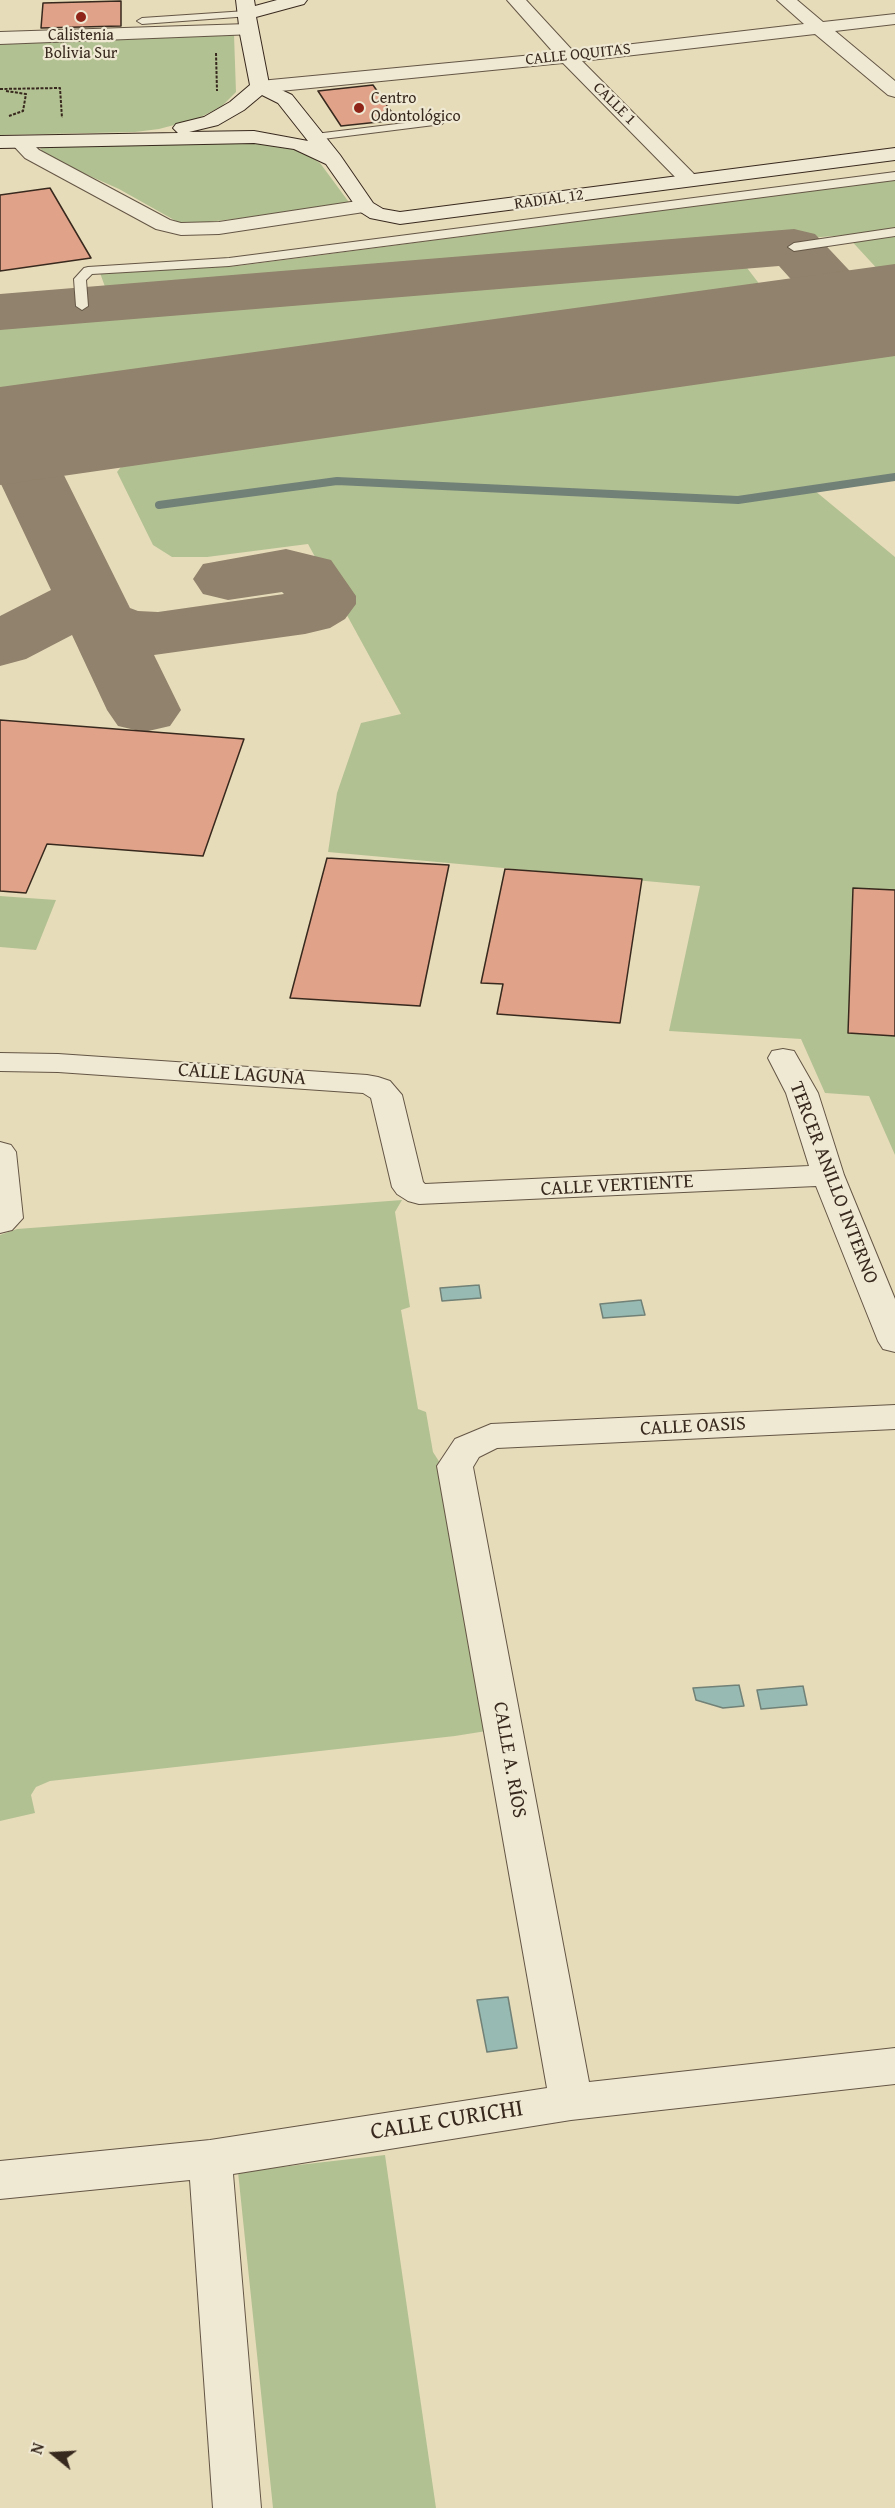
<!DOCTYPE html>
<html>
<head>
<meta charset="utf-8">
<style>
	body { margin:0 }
	#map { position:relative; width:895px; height:2508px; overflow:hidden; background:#e7dcba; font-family:"Gentium Book Plus",serif }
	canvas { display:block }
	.north { position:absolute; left:24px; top:2424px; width:60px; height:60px; -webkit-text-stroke:4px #efe8d2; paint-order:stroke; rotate:288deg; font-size:16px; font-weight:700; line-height:24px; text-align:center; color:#38291e }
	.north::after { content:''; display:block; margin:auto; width:21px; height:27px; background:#38291e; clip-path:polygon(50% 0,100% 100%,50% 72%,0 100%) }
</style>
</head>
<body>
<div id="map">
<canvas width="895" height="2508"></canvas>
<div class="north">N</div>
</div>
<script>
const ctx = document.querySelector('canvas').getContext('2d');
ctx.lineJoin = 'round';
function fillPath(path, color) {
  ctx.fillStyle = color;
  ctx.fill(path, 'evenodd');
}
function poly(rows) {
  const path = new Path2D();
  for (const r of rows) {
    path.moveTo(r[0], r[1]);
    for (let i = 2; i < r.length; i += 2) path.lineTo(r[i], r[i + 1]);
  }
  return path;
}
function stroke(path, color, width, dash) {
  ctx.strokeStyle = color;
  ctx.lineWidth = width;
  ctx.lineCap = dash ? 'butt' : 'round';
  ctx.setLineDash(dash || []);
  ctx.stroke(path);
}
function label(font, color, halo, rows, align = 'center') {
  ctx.font = font + ' "Gentium Book Plus",serif';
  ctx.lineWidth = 4.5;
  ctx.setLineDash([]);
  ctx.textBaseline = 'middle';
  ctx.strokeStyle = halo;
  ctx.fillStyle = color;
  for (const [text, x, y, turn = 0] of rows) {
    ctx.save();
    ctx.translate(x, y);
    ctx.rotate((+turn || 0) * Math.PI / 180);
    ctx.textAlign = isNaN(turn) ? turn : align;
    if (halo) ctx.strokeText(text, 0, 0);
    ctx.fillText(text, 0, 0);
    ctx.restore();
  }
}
fillPath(poly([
	[234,34,236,92,222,106,197,119,159,129,135,132,0,135,0,41],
	[247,140,284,146,302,152,320,163,351,205,183,225,119,189,45,156,39,146],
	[895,180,895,272,882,274,846,235,108,295,100,273,237,266],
	[741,260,767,294,0,405,0,321],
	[895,342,895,477,814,490,895,557,895,1155,869,1096,825,1093,801,1039,669,1031,700,886,328,852,337,793,361,723,401,714,308,544,207,557,172,557,153,545,117,472,127,459,159,448],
	[0,896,56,900,36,950,0,947],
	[402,1200,395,1212,410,1307,401,1310,418,1409,426,1412,433,1452,440,1463,499,1729,455,1736,50,1781,36,1787,31,1795,35,1813,0,1821,0,1235,17,1229],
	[385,2155,436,2508,273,2508,238,2172]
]), '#b2c192');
const water = poly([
	[479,1285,481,1298,442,1301,440,1288,479,1285],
	[641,1300,645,1315,603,1318,600,1304,641,1300],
	[739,1685,744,1706,723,1708,696,1700,693,1688,739,1685],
	[803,1686,807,1705,761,1709,757,1690,803,1686],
	[508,1997,517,2048,487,2052,477,2000,508,1997]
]);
fillPath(water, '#97bbb2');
stroke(water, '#718177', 1.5);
stroke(poly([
	[159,505,337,481,738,500,895,477]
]), '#718177', 8);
fillPath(poly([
	[794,229,815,234,879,302,888,315,879,328,857,333,835,328,779,266,0,330,0,294,794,229],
	[11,415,34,421,44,435,130,608,138,611,158,612,284,594,282,592,228,600,203,594,193,579,203,564,286,549,331,560,356,596,356,604,345,619,330,628,305,634,154,655,181,710,170,726,144,732,118,726,107,710,72,635,26,659,0,666,0,616,51,590,0,482,0,418,11,415]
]), '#90826c');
fillPath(poly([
	[895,264,895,356,0,485,0,387,895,264]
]), '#90826c');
const building = poly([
	[121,1,121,26,41,28,43,3,121,1],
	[373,85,397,120,341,126,318,91,373,85],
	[50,188,91,258,0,271,0,195,50,188],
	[0,720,244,739,203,856,47,844,26,893,0,891,0,720],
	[327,858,449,865,420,1006,290,998,327,858],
	[505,869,642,879,620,1023,497,1014,503,984,481,983,505,869],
	[853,888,895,890,895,1036,848,1033,853,888]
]);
fillPath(building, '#e0a288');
stroke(building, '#38291e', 1.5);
const lane = poly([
	[246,11,251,14,250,16,142,24,137,21,142,18,246,11],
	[438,119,444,122,442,124,315,140,309,137,315,134,438,119],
	[895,172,895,180,229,266,92,274,86,280,88,306,82,310,76,306,74,279,84,268,88,267,229,258,895,172],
	[895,228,895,236,794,251,788,247,794,243,895,228]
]);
const street = poly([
	[507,0,526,0,573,51,804,24,777,0,797,0,823,22,895,14,895,24,835,31,895,81,895,97,888,95,815,34,582,61,696,176,699,180,696,184,689,186,682,184,563,63,260,93,253,91,250,87,253,83,260,81,554,53,507,0],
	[248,24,255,26,257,30,255,34,0,44,0,32,248,24],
	[20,136,27,138,39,150,170,220,181,223,219,222,364,200,371,202,374,206,371,210,364,212,219,234,181,235,156,229,25,158,10,142,13,138,20,136],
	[783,1049,794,1051,818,1093,844,1175,895,1299,895,1352,883,1349,878,1341,816,1186,419,1204,408,1201,397,1194,392,1187,371,1098,363,1093,58,1072,0,1071,0,1053,58,1054,367,1075,378,1077,390,1081,402,1095,423,1182,425,1184,809,1166,786,1093,768,1058,772,1051,783,1049],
	[0,1142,11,1145,16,1152,23,1218,12,1230,0,1233,0,1142],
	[895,1405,895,1429,497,1448,479,1457,473,1467,589,2082,895,2048,895,2084,571,2120,233,2174,261,2508,213,2508,190,2180,0,2199,0,2161,210,2140,547,2088,437,1466,455,1439,491,1424,895,1405]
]);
const secondary = poly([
	[236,0,254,0,255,6,277,0,307,0,304,4,256,17,269,84,292,95,340,155,373,203,383,209,400,212,895,148,895,160,400,224,370,218,359,211,326,164,294,149,254,143,0,148,0,136,178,133,173,128,176,124,204,117,230,102,250,85,240,34,236,0],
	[262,95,278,103,308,141,254,131,189,132,218,125,244,110,262,95]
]);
stroke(lane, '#645645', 2);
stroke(street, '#645645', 2);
stroke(secondary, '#38291e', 2);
stroke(poly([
	[216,53,217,91],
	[0,89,60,88,62,118],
	[6,91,26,94,23,111,9,116]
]), '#38291e', 2, [3, 1.5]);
fillPath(lane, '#efe8d2');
fillPath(street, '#efe8d2');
fillPath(secondary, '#efe8d2');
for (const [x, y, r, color] of [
	[81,17,6,"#8f2418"],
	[359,108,6,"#8f2418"]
]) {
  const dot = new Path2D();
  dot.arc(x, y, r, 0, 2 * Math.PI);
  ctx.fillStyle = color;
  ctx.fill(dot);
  stroke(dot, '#efe8d2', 2);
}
label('16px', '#38291e', '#efe8d2', [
	["Calistenia",81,36],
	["Bolivia Sur",81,54],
	["Centro",371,99,"left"],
	["Odontológico",371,117,"left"]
]);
label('16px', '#38291e', '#efe8d2', [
	["CALLE OQUITAS",578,55,-6],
	["CALLE 1",614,104,45],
	["RADIAL 12",549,200,-8]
]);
label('20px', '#38291e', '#efe8d2', [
	["CALLE LAGUNA",242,1075,4],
	["TERCER ANILLO INTERNO",833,1183,69],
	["CALLE VERTIENTE",617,1186,-3],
	["CALLE OASIS",693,1427,-3],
	["CALLE A. RÍOS",509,1760,80]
]);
label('24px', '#38291e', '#efe8d2', [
	["CALLE CURICHI",447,2121,-9]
]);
</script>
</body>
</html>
